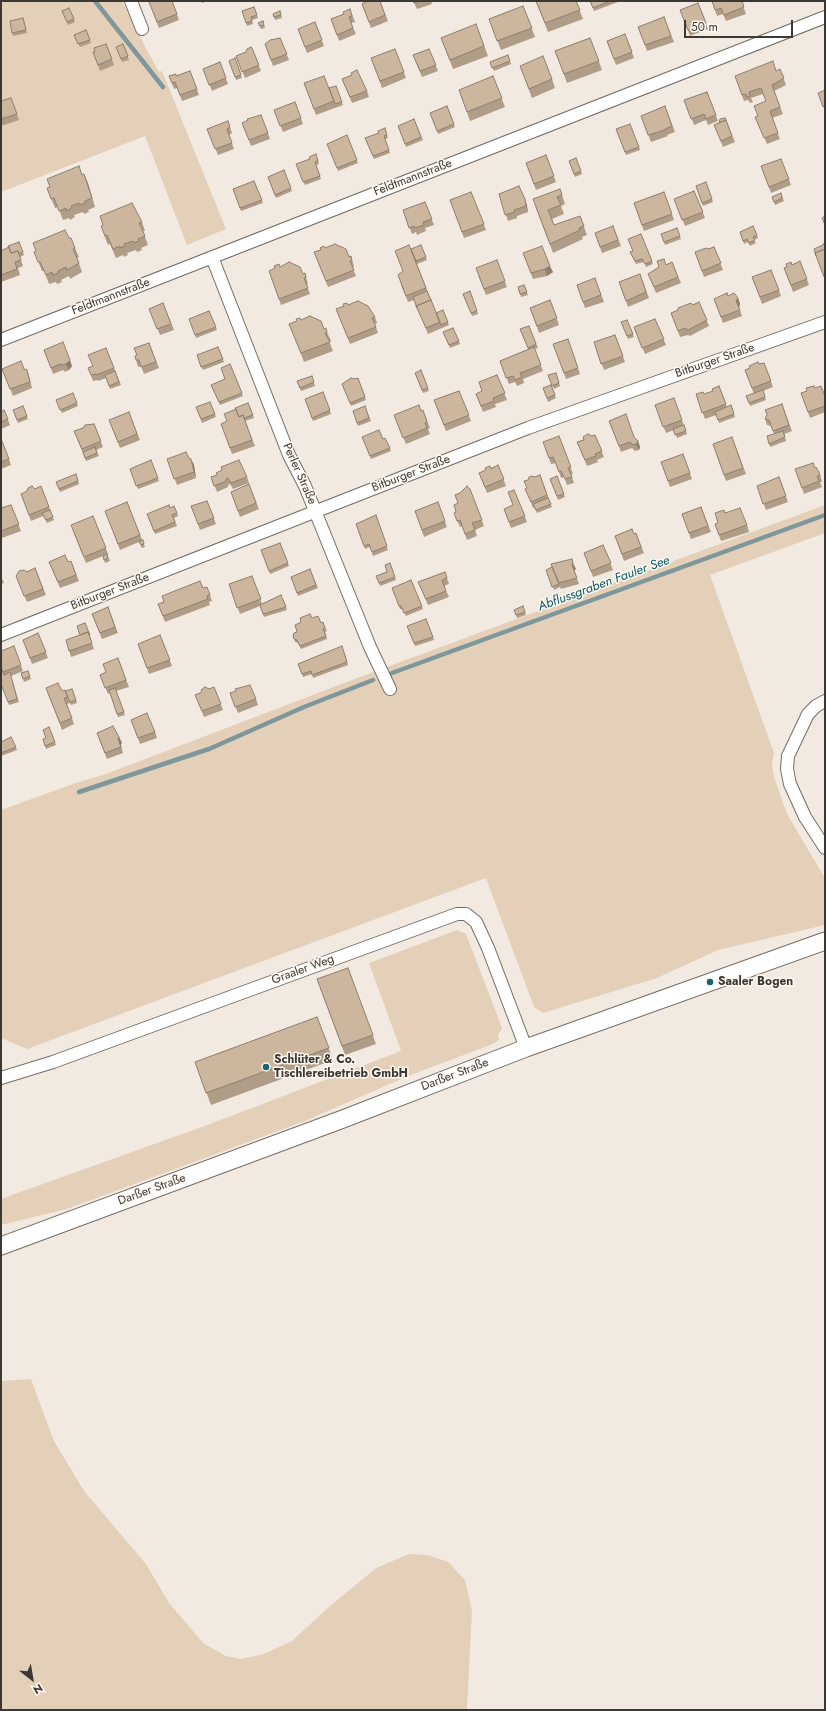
<!DOCTYPE html>
<html>
<head>
<meta charset="utf-8">
<style>
	body { margin:0 }
	#map { position:relative; width:826px; height:1711px; overflow:hidden; background:#f2eae1; font-family:Jost,sans-serif }
	canvas { display:block }
	.frame { position:absolute; inset:0; border:2px solid #3c3935; pointer-events:none }
	.north { position:absolute; left:12px; top:1659px; width:40px; height:40px; -webkit-text-stroke:3px #fef8f1; paint-order:stroke; rotate:149deg; font-size:11px; font-weight:700; line-height:16px; text-align:center; color:#3c3935 }
	.north::after { content:''; display:block; margin:auto; width:14px; height:18px; background:#3c3935; clip-path:polygon(50% 0,100% 100%,50% 72%,0 100%) }
	.scale { position:absolute; left:684px; top:20px; width:109px; height:18px; box-sizing:border-box; border:2px solid #3c3935; border-top:0; padding-left:5px; font-size:12px; line-height:14px; white-space:nowrap; color:#3c3935; -webkit-text-stroke:3px #fef8f1; paint-order:stroke }
</style>
</head>
<body>
<div id="map">
<canvas width="826" height="1711"></canvas>
<div class="frame"></div>
<div class="north">N</div>
<div class="scale">50 m</div>
</div>
<script>
const ctx = document.querySelector('canvas').getContext('2d');
ctx.lineJoin = 'round';
function fillPath(path, color) {
  ctx.fillStyle = color;
  ctx.fill(path, 'evenodd');
}
function poly(rows) {
  const path = new Path2D();
  for (const r of rows) {
    path.moveTo(r[0], r[1]);
    for (let i = 2; i < r.length; i += 2) path.lineTo(r[i], r[i + 1]);
  }
  return path;
}
function stroke(path, color, width, dash) {
  ctx.strokeStyle = color;
  ctx.lineWidth = width;
  ctx.lineCap = dash ? 'butt' : 'round';
  ctx.setLineDash(dash || []);
  ctx.stroke(path);
}
function label(font, color, halo, rows, align = 'center') {
  ctx.font = font + ' Jost,sans-serif';
  ctx.lineWidth = 3;
  ctx.setLineDash([]);
  ctx.textBaseline = 'middle';
  ctx.strokeStyle = halo;
  ctx.fillStyle = color;
  for (const [text, x, y, turn = 0] of rows) {
    ctx.save();
    ctx.translate(x, y);
    ctx.rotate((+turn || 0) * Math.PI / 180);
    ctx.textAlign = isNaN(turn) ? turn : align;
    if (halo) ctx.strokeText(text, 0, 0);
    ctx.fillText(text, 0, 0);
    ctx.restore();
  }
}
fillPath(poly([
	[1,1,122,1,149,54,159,72,162,71,226,229,187,245,145,136,1,192],
	[825,505,825,533,710,575,774,753,772,764,774,777,787,814,825,878,825,925,718,950,657,978,543,1013,534,1007,486,878,27,1049,1,1038,1,810,73,784,106,774,365,675],
	[457,930,466,934,502,1028,498,1035,499,1040,493,1044,408,1076,305,1121,67,1209,1,1225,1,1199,210,1124,401,1051,369,963],
	[31,1379,54,1441,84,1491,146,1564,169,1603,203,1643,226,1656,241,1659,264,1654,292,1641,329,1607,376,1568,409,1554,428,1555,448,1562,465,1580,472,1611,467,1710,1,1710,1,1381]
]), '#e4cfb9');
stroke(poly([
	[95,1,163,87],
	[392,673,825,515],
	[79,792,209,749,304,707,373,680]
]), '#7d979a', 4.5);
const street = poly([
	[131,1,142,29],
	[212,257,289,455,305,486,370,647,390,689],
	[1,340,825,17],
	[1,635,528,428,825,322],
	[825,701,816,706,808,714,788,756,787,769,790,784,805,817,825,848],
	[1,1078,53,1062,457,914,466,914,476,922,488,948,526,1048]
]);
const secondary = poly([
	[1,1246,343,1119,526,1048,825,941]
]);
stroke(street, '#736c65', 14);
stroke(secondary, '#736c65', 19);
stroke(street, '#fff', 12);
stroke(secondary, '#fff', 17);
fillPath(poly([
	[172,1,179,20,159,28,149,2],
	[201,1,208,1,202,3],
	[380,1,388,21,371,28,362,4],
	[413,1,431,1,432,4,417,9],
	[536,1,576,1,583,19,548,32],
	[590,1,617,1,618,2,594,11],
	[712,1,744,1,744,2,742,3,746,14,726,21,723,14,717,16],
	[698,3,708,29,690,36,680,10],
	[523,6,535,37,501,50,489,19],
	[254,7,258,18,252,20,253,24,247,26,242,11],
	[69,8,75,22,68,25,62,11],
	[350,9,355,22,351,23,356,34,339,41,331,19,344,14],
	[280,11,282,18,275,20,273,14],
	[664,17,674,42,647,51,638,27],
	[24,21,27,33,13,36,12,33],
	[263,21,265,28,261,29,258,23],
	[315,22,324,46,307,53,298,29],
	[476,24,488,56,453,69,441,38],
	[86,30,91,43,80,47,74,35],
	[625,34,634,58,616,65,607,41],
	[280,38,289,60,273,66,265,44],
	[590,38,602,70,567,83,555,51],
	[106,44,114,65,100,71,93,52,95,52],
	[123,44,129,60,122,62,116,47],
	[252,48,261,71,245,78,236,56,246,52],
	[395,49,406,78,382,88,371,58],
	[429,49,438,71,422,77,413,55],
	[508,55,511,64,494,71,490,62],
	[235,58,242,78,236,80,229,61],
	[220,62,228,84,212,91,203,69],
	[520,66,552,79,555,88,532,98],
	[780,69,786,85,774,91,783,114,772,118,780,139,767,144,755,117,758,116,766,101,763,94,751,98,753,102,750,103,748,100,744,101,735,76,776,71],
	[190,71,199,95,182,101,177,88,174,89,169,76,176,76],
	[493,76,505,107,470,121,459,90],
	[342,79,367,91,369,97,352,103],
	[304,83,330,91,336,86,343,105,316,115],
	[707,92,718,121,708,125,706,120,694,125,684,100],
	[11,98,19,120,1,126,1,101],
	[295,102,303,124,283,132,274,110],
	[447,106,455,127,438,134,430,113],
	[665,106,675,132,667,135,668,136,651,142,641,116],
	[261,115,270,139,251,146,242,123],
	[725,118,735,142,723,147,714,125,719,123],
	[414,119,423,140,406,147,398,126],
	[228,121,232,133,229,135,234,149,218,155,207,129],
	[385,128,388,138,385,139,390,153,374,159,365,138,379,133],
	[616,129,639,147,640,150,626,155],
	[347,135,358,163,338,171,327,144],
	[316,154,319,164,316,165,321,179,305,185,296,164,310,159],
	[546,155,556,182,536,190,526,163],
	[576,158,582,174,575,177,569,161],
	[781,159,791,185,771,193,761,166],
	[284,170,292,191,276,198,268,177],
	[84,174,95,207,88,210,89,212,84,214,83,212,74,215,75,217,70,220,69,218,63,220,58,207,55,208,51,198,82,175],
	[254,181,263,203,241,211,233,189],
	[706,182,713,202,703,206,696,186],
	[560,189,565,204,561,206,564,214,552,219,554,225,580,216,587,235,582,237,583,239,553,253,536,208],
	[694,191,705,218,685,226,674,199],
	[471,192,486,230,464,238,450,200],
	[664,192,674,220,644,231,634,203],
	[781,193,784,201,775,205,772,197],
	[499,194,525,199,527,206,528,212,517,216,517,218,508,221],
	[425,202,434,225,425,228,426,231,417,235,416,232,412,234,403,210],
	[142,222,145,231,143,231,148,245,141,248,142,250,137,252,136,250,127,253,128,255,124,257,123,255,116,258,110,244,108,245,104,235],
	[613,226,621,246,602,253,595,233],
	[753,226,758,238,754,240,756,243,750,246,748,242,744,244,740,232],
	[677,228,681,239,665,245,661,234],
	[641,234,653,264,646,267,644,262,636,264,630,252,632,251],
	[69,238,75,248,79,257,77,258,82,272,70,279,69,276,61,280,62,282,57,284,56,282,49,284,44,271,42,271,38,261],
	[19,242,24,255,20,257,23,266,18,268,20,275,1,282,1,251,9,248],
	[421,245,427,260,417,264,436,313,443,310,449,325,428,334,414,300,408,302,401,285,403,271,411,249],
	[714,247,723,270,704,277,695,252,708,249],
	[325,248,349,257,351,256,354,266,352,267,356,276,328,287,314,252],
	[523,253,553,272,547,276,533,279],
	[497,260,507,287,486,295,478,275],
	[800,261,809,285,793,292,784,268],
	[672,262,681,283,656,293,648,274,659,267],
	[280,267,303,274,305,273,308,284,306,284,310,294,281,305,269,271],
	[771,270,781,296,762,304,752,277],
	[640,274,649,298,628,307,619,282],
	[595,278,604,302,585,308,577,285],
	[524,285,528,295,521,297,518,287],
	[470,291,478,314,472,316,463,294],
	[728,296,738,298,740,304,739,307,742,316,723,323,714,299],
	[550,300,559,325,539,333,530,308],
	[699,302,709,326,690,336,688,335,680,337,671,313],
	[163,303,174,330,160,335,149,309],
	[348,305,375,317,377,323,375,324,378,333,350,344,336,309],
	[209,311,217,330,196,338,189,319],
	[655,319,666,345,645,354,634,327],
	[301,320,324,329,327,332,331,341,329,341,333,351,304,362,289,324],
	[627,320,634,337,628,339,621,322],
	[529,326,538,348,534,349,543,371,523,379,524,383,517,386,515,382,509,384,500,361,528,349,520,329],
	[453,328,460,344,450,348,443,332],
	[615,335,625,362,604,370,594,342],
	[568,339,580,374,566,379,553,344],
	[149,343,159,368,144,374,141,366,138,367,136,360,137,355],
	[218,347,224,362,203,370,197,355],
	[106,348,121,385,110,389,106,378,98,381,98,380,93,381,88,368,92,366],
	[44,350,72,366,69,370,65,372,63,370,53,374],
	[764,363,773,387,763,391,766,400,750,406,746,396,754,394,745,370],
	[230,364,243,396,220,405,211,385,225,379],
	[2,369,24,369,27,370,29,376,32,388,13,396],
	[421,370,429,391,423,393,415,373],
	[556,373,560,386,554,389,548,375],
	[497,375,507,400,495,404,496,407,483,412,476,394,482,391],
	[312,376,315,386,301,391,297,381],
	[358,378,366,400,351,406,342,384],
	[551,385,556,398,548,402,543,388],
	[719,386,727,407,731,405,735,417,719,423,716,415,705,419,696,394,704,394,713,391],
	[815,388,825,396,825,412,810,418,801,393],
	[459,391,471,421,446,431,434,400],
	[323,392,331,414,313,421,305,399],
	[73,393,78,406,62,413,56,400],
	[674,398,687,434,677,438,674,430,666,433,655,405],
	[210,402,216,417,202,423,196,407],
	[248,403,254,418,245,421,255,446,232,454,221,424,227,421],
	[782,404,792,431,784,434,786,441,770,447,767,436,774,434,771,426,767,425,765,419],
	[23,406,28,419,18,423,13,410],
	[365,406,371,421,358,426,353,411],
	[4,410,10,425,1,429,1,412],
	[423,410,430,428,428,429,430,434,406,444,394,415],
	[129,412,140,440,120,448,109,420],
	[609,421,634,437,638,441,640,447,639,450,635,451,632,448,621,452],
	[94,424,103,447,96,450,99,456,86,461,74,431],
	[595,435,604,457,597,460,598,462,587,466,577,442],
	[559,436,573,474,571,474,574,483,567,485,564,477,561,478,556,463,551,464,543,442],
	[362,437,383,439,390,448,391,451,371,459],
	[732,437,746,474,726,481,713,444],
	[1,441,2,441,11,465,1,469],
	[683,454,692,479,670,487,661,462],
	[167,459,191,459,194,465,196,478,177,485],
	[151,460,159,481,138,489,130,469],
	[498,465,506,486,487,493,479,473],
	[815,468,819,472,821,478,822,482,820,482,822,487,804,494,795,469],
	[222,470,247,477,249,483,233,489,230,484,228,485,228,487,217,492,211,477,217,475],
	[76,474,79,484,60,492,56,482],
	[540,475,552,507,537,513,534,507,533,508,528,495,527,488,535,477],
	[557,476,565,497,558,500,550,479],
	[779,477,788,502,766,510,757,486],
	[249,484,259,509,240,517,231,492],
	[41,486,54,520,47,523,43,516,31,521,21,494],
	[470,489,484,526,475,530,477,536,467,540,462,526,460,527,454,513,456,512,458,503],
	[514,490,527,522,511,528,504,509,513,505],
	[207,501,216,524,200,530,191,506],
	[127,502,145,547,142,548,139,542,120,550,105,511],
	[438,502,447,527,424,537,415,511],
	[11,505,21,531,2,538,1,537,1,508],
	[701,507,711,532,691,539,682,514],
	[177,513,178,516,174,518,177,526,155,534,147,514],
	[726,513,747,525,749,532,721,541,715,524,718,523],
	[376,515,388,550,373,556,370,547,365,549,356,524],
	[93,516,108,554,107,555,110,561,105,563,103,556,86,563,73,531],
	[636,533,644,553,624,561,615,536,634,534],
	[280,543,289,566,270,574,261,550],
	[603,545,613,570,593,577,584,553],
	[71,561,79,581,60,588,49,562,68,562],
	[390,563,396,580,380,586,376,576,387,572],
	[35,568,46,595,27,602,16,576],
	[310,569,318,588,298,596,291,577],
	[576,569,574,571,579,584,561,589,560,587,554,590,546,570],
	[445,572,449,584,444,586,449,597,428,605,418,582],
	[1,576,4,583,1,584],
	[252,576,262,604,281,595,287,610,264,617,260,606,240,614,229,584],
	[411,580,423,609,406,616,402,609,400,609,392,588],
	[207,587,212,601,209,602,210,605,165,622,158,604],
	[523,606,526,615,517,618,514,610],
	[108,607,118,633,102,639,92,614],
	[312,618,321,623,323,622,327,631,325,632,327,639,301,649,298,643,295,642,294,639,297,632],
	[426,619,434,640,415,646,407,626],
	[85,623,94,649,71,657,66,640,80,635],
	[38,633,48,658,32,664,23,640],
	[160,635,172,666,149,674,138,644],
	[14,646,23,671,11,676,19,702,9,705,1,684,1,651],
	[342,646,348,665,313,678,312,674,303,677,298,664],
	[118,658,129,687,116,691,125,715,118,717,110,693,108,694,100,675,106,672],
	[28,671,31,679,24,682,21,673],
	[214,687,223,710,204,717,195,695],
	[72,689,77,703,71,705,70,703,67,704,74,724,62,730,48,694,62,691,65,691],
	[230,693,256,699,258,705,238,713],
	[131,720,155,732,157,738,140,744],
	[49,727,56,745,46,749,43,739,46,738],
	[11,737,17,750,1,756,1,742],
	[119,737,122,743,121,745,123,753,107,759,99,739],
	[348,968,376,1044,345,1055,317,979],
	[317,1017,333,1060,211,1105,195,1062]
]), '#af9d88');
fillPath(poly([
	[84,174,88,183,95,207],
	[525,199,527,206,528,212,526,206],
	[550,266,553,272,547,276,545,269],
	[738,298,740,304,739,307,736,301],
	[70,360,72,366,69,370,66,364],
	[638,441,640,447,639,450,636,444],
	[191,459,194,465,196,478,194,472],
	[573,563,576,569,574,571,572,565],
	[119,737,122,743,120,745,118,739]
]), '#8f7f6f');
const building = poly([
	[152,1,172,1,177,14,157,22,149,2,152,1],
	[368,1,380,1,385,15,369,22,362,4,368,1],
	[413,1,420,1,414,3,413,1],
	[536,1,576,1,580,10,545,23,536,1],
	[590,1,610,1,593,8,590,1],
	[712,1,742,1,744,7,724,15,721,8,715,10,712,1],
	[698,3,706,23,688,30,680,10,698,3],
	[523,6,532,28,497,41,489,19,523,6],
	[254,7,257,15,251,17,252,21,246,23,242,11,254,7],
	[69,8,74,19,67,22,62,11,69,8],
	[350,9,352,16,349,17,353,28,337,35,331,19,344,14,343,12,350,9],
	[280,11,281,15,274,17,273,14,280,11],
	[664,17,671,36,645,45,638,27,664,17],
	[23,18,26,30,12,33,10,21,23,18],
	[263,21,264,25,260,26,258,23,263,21],
	[315,22,322,40,305,47,298,29,315,22],
	[476,24,484,46,450,60,441,38,476,24],
	[86,30,90,40,78,44,74,35,86,30],
	[625,34,632,52,614,59,607,41,625,34],
	[280,38,287,54,271,60,265,44,270,40,280,38],
	[590,38,599,61,564,74,555,51,590,38],
	[106,44,112,59,98,65,93,52,95,52,94,48,106,44],
	[123,44,128,56,121,59,116,47,123,44],
	[251,47,252,48,259,65,242,72,236,56,246,52,247,49,251,47],
	[395,49,404,72,380,81,371,58,395,49],
	[429,49,436,65,420,71,413,55,429,49],
	[508,55,510,61,492,68,490,62,508,55],
	[543,56,552,79,529,89,520,66,543,56],
	[235,58,241,75,235,77,229,61,235,58],
	[773,61,776,71,780,69,784,78,772,85,780,107,770,111,778,133,764,138,755,117,758,116,754,106,766,101,761,88,749,92,750,96,747,97,746,94,742,95,735,76,773,61],
	[220,62,226,78,209,85,203,69,220,62],
	[357,70,367,91,350,97,342,79,352,75,351,73,357,70],
	[190,71,197,89,180,95,175,82,172,83,169,76,176,74,176,76,190,71],
	[324,76,334,101,314,109,304,83,324,76],
	[493,76,502,98,467,112,459,90,493,76],
	[336,86,342,102,335,104,329,88,336,86],
	[825,90,825,106,823,107,818,93,825,90],
	[707,92,716,115,706,119,704,114,691,119,684,100,707,92],
	[11,98,17,114,1,119,1,101,11,98],
	[295,102,301,118,280,126,274,110,295,102],
	[447,106,454,124,437,131,430,113,447,106],
	[665,106,672,126,665,129,665,130,648,135,641,116,665,106],
	[261,115,268,133,249,140,242,123,248,120,247,119,261,115],
	[725,118,726,120,719,123,720,119,725,118],
	[414,119,421,137,405,144,398,126,414,119],
	[726,120,732,136,721,141,714,125,726,120],
	[228,121,230,127,227,129,232,143,215,149,207,129,228,121],
	[630,124,639,147,625,152,616,129,630,124],
	[385,128,387,135,384,136,389,150,373,156,365,138,379,133,378,131,385,128],
	[347,135,357,160,337,168,327,144,347,135],
	[316,154,318,161,315,162,320,176,303,182,296,164,310,159,309,157,316,154],
	[546,155,554,176,534,184,526,163,546,155],
	[576,158,581,171,574,174,569,161,576,158],
	[781,159,789,179,769,187,761,166,781,159],
	[79,166,82,175,84,174,92,198,85,201,85,203,80,205,79,203,71,206,72,208,66,211,66,208,59,211,54,198,51,199,47,188,50,187,47,179,79,166],
	[284,170,291,188,275,195,268,177,284,170],
	[254,181,262,200,240,208,233,189,254,181],
	[706,182,712,199,702,203,696,186,706,182],
	[519,186,525,199,526,206,514,210,515,212,505,215,499,194,519,186],
	[560,189,562,195,557,197,561,205,548,210,554,225,580,216,584,226,579,228,580,230,550,244,533,199,560,189],
	[694,191,703,212,682,220,674,199,694,191],
	[471,192,484,224,462,232,450,200,471,192],
	[664,192,672,214,642,225,634,203,664,192],
	[781,193,782,198,774,202,772,197,781,193],
	[425,202,432,219,423,222,424,225,415,228,414,226,409,228,403,210,425,202],
	[132,203,142,222,139,223,145,236,138,239,139,241,134,243,133,241,124,244,125,246,120,248,120,246,113,249,107,235,105,236,101,226,103,225,100,216,132,203],
	[825,216,825,225,822,218,825,216],
	[613,226,618,240,600,247,595,233,613,226],
	[753,226,757,235,753,237,755,240,749,243,747,239,743,241,740,232,753,226],
	[677,228,680,236,664,242,661,234,677,228],
	[65,230,69,238,71,238,75,248,73,249,79,263,67,270,66,267,58,271,58,273,53,275,52,272,46,275,40,262,38,262,34,252,36,251,33,243,65,230],
	[641,234,652,261,645,264,642,259,635,261,630,252,633,251,628,239,641,234],
	[19,242,23,252,19,254,18,251,11,253,8,246,19,242],
	[825,243,825,249,815,253,816,256,814,249,823,245,823,244,825,243],
	[335,244,346,249,349,257,351,256,352,260,350,261,354,270,326,281,314,252,321,250,320,248,324,246,325,248,335,244],
	[409,245,426,288,406,296,398,275,403,271,395,251,409,245],
	[421,245,426,257,416,261,411,249,421,245],
	[542,246,550,266,545,269,531,273,523,253,542,246],
	[9,247,11,253,18,251,21,260,15,262,17,269,1,275,1,251,9,247],
	[714,247,721,263,702,271,695,252,706,248,708,249,714,247],
	[825,249,825,276,824,277,815,253,825,249],
	[664,259,666,265,672,262,678,277,654,287,648,274,659,267,657,261,664,259],
	[497,260,505,281,484,289,476,268,497,260],
	[800,261,807,279,791,285,784,268,787,267,786,264,791,262,792,265,800,261],
	[289,262,300,267,303,274,305,273,306,277,304,278,308,288,279,299,269,271,275,268,274,266,279,264,280,267,289,262],
	[771,270,779,290,760,297,752,277,771,270],
	[640,274,646,292,626,301,619,282,640,274],
	[595,278,601,295,583,302,577,285,595,278],
	[524,285,527,292,520,294,518,287,524,285],
	[427,291,431,300,416,306,417,308,413,297,427,291],
	[470,291,477,311,471,313,463,294,470,291],
	[727,293,728,296,734,293,738,298,736,301,740,310,721,317,714,299,727,293],
	[431,300,440,322,426,328,416,306,431,300],
	[550,300,557,318,537,326,530,308,550,300],
	[358,301,368,306,375,317,372,318,376,327,348,338,336,309,344,306,343,304,347,303,348,305,358,301],
	[699,302,707,320,688,330,685,328,678,331,671,313,678,310,678,308,691,303,693,305,699,302],
	[163,303,171,324,157,329,149,309,163,303],
	[443,310,448,322,441,325,436,313,443,310],
	[209,311,216,327,195,335,189,319,209,311],
	[310,316,321,321,324,329,326,328,327,332,325,333,330,342,301,353,289,324,297,321,296,319,300,318,301,320,310,316],
	[655,319,664,339,642,348,634,327,655,319],
	[627,320,633,334,627,336,621,322,627,320],
	[529,326,536,344,528,348,520,329,529,326],
	[453,328,459,341,449,345,443,332,453,328],
	[615,335,623,356,601,364,594,342,615,335],
	[568,339,578,368,564,373,553,344,568,339],
	[63,342,70,360,66,364,63,365,60,364,51,368,44,350,63,342],
	[149,343,156,362,141,367,139,360,136,360,135,356,137,355,134,348,149,343],
	[218,347,223,359,201,367,197,355,218,347],
	[534,347,541,365,520,373,522,377,515,380,513,376,506,378,500,361,534,347],
	[106,348,114,368,96,375,96,374,91,375,88,368,93,366,88,355,106,348],
	[21,361,24,369,27,370,30,382,10,389,2,369,21,361],
	[758,362,759,364,764,363,771,381,752,388,745,370,750,368,749,366,758,362],
	[230,364,242,393,219,402,211,385,225,379,221,368,230,364],
	[421,370,428,388,422,390,415,373,421,370],
	[115,371,119,382,109,386,105,375,115,371],
	[556,373,559,383,552,386,548,375,556,373],
	[497,375,505,393,493,398,494,401,481,406,476,394,482,391,479,382,497,375],
	[312,376,314,382,300,388,297,381,312,376],
	[351,378,354,379,358,378,365,397,350,403,342,384,351,378],
	[551,385,555,395,547,398,543,388,551,385],
	[719,386,726,404,702,413,696,394,703,392,704,394,713,391,712,389,719,386],
	[814,386,815,388,821,386,825,396,825,406,808,412,801,393,807,391,806,388,814,386],
	[763,390,765,397,749,403,746,396,763,390],
	[459,391,469,415,444,425,434,400,459,391],
	[323,392,330,410,312,418,305,399,323,392],
	[73,393,77,403,60,410,56,400,73,393],
	[674,398,682,420,663,427,655,405,674,398],
	[210,402,215,414,201,419,196,407,210,402],
	[248,403,253,415,244,418,243,415,239,417,235,408,248,403],
	[782,404,789,425,773,431,769,420,765,419,767,414,765,410,782,404],
	[419,405,421,411,423,410,427,422,425,423,427,428,403,438,394,415,419,405],
	[731,405,734,414,718,420,715,412,731,405],
	[23,406,27,416,17,420,13,410,23,406],
	[365,406,369,418,357,423,353,411,365,406],
	[236,409,239,417,243,415,252,440,230,448,221,424,227,421,224,414,236,409],
	[4,410,8,419,1,422,1,412,4,410],
	[129,412,137,434,118,442,109,420,129,412],
	[626,414,634,437,638,441,636,444,633,445,630,442,619,446,609,421,626,414],
	[94,424,101,441,82,449,74,431,83,428,85,425,94,424],
	[684,425,686,431,675,435,673,429,684,425],
	[379,430,383,439,385,438,390,448,370,456,362,437,379,430],
	[783,431,785,437,769,444,767,436,783,431],
	[588,434,592,436,595,435,602,451,595,454,596,456,585,460,577,442,584,440,583,437,588,434],
	[559,436,571,467,568,468,572,477,565,479,561,471,559,472,553,457,549,458,543,442,559,436],
	[732,437,743,468,724,475,713,444,732,437],
	[1,441,2,441,9,459,1,462,1,441],
	[95,447,97,453,85,458,83,452,95,447],
	[186,452,189,458,191,459,194,472,174,479,167,459,186,452],
	[683,454,690,473,668,481,661,462,683,454],
	[151,460,158,478,136,486,130,469,151,460],
	[239,460,247,477,231,483,228,478,226,479,226,481,214,486,211,477,217,475,216,473,222,470,221,467,239,460],
	[813,463,815,468,816,467,819,472,820,476,817,476,819,481,802,488,795,469,813,463],
	[498,465,504,479,485,487,479,473,486,470,485,468,490,466,491,469,498,465],
	[76,474,78,481,59,489,56,482,76,474],
	[540,475,547,495,531,502,525,489,527,488,524,481,528,480,529,477,532,476,535,477,540,475],
	[557,476,564,494,557,496,550,479,557,476],
	[779,477,786,496,763,504,757,486,779,477],
	[249,484,256,503,238,511,231,492,249,484],
	[32,486,35,489,41,486,49,507,29,515,21,494,27,491,28,488,32,486],
	[467,486,470,489,482,520,472,523,475,530,465,534,460,520,457,521,454,513,456,512,454,505,458,503,455,495,460,493,467,486],
	[514,490,525,516,509,522,504,509,513,505,508,492,514,490],
	[548,498,551,504,536,510,533,504,548,498],
	[207,501,214,518,198,524,191,506,207,501],
	[127,502,140,535,118,544,105,511,127,502],
	[438,502,445,521,422,530,415,511,438,502],
	[11,505,19,524,1,531,1,508,11,505],
	[169,505,170,508,174,506,177,513,172,515,175,522,154,531,147,514,169,505],
	[701,507,708,526,689,533,682,514,701,507],
	[740,508,747,525,719,535,715,524,718,523,715,513,724,510,725,513,740,508],
	[50,510,53,517,46,520,42,513,50,510],
	[376,515,387,546,372,552,369,544,364,546,356,524,376,515],
	[93,516,106,548,84,557,71,525,93,516],
	[632,529,634,534,636,533,641,547,622,554,615,536,632,529],
	[143,540,144,544,141,545,139,541,143,540],
	[280,543,288,563,269,571,261,550,280,543],
	[603,545,611,563,591,571,584,553,603,545],
	[107,554,108,558,104,560,103,556,107,554],
	[65,555,68,562,71,561,76,575,58,582,49,562,65,555],
	[572,559,573,563,572,565,577,578,559,583,551,564,572,559],
	[390,563,395,577,379,583,376,576,387,572,385,565,390,563],
	[552,567,559,584,552,587,546,570,552,567],
	[35,568,43,589,24,596,16,576,19,571,24,570,27,572,35,568],
	[310,569,316,585,297,593,291,577,310,569],
	[445,572,447,578,442,580,446,591,426,599,418,582,445,572],
	[252,576,261,599,237,608,229,584,252,576],
	[411,580,422,606,404,613,401,606,399,606,392,588,411,580],
	[200,581,203,588,207,587,210,595,207,596,208,599,163,616,158,604,164,602,162,596,200,581],
	[281,595,286,607,263,614,260,605,281,595],
	[523,606,525,612,516,615,514,610,523,606],
	[108,607,115,627,100,633,92,614,108,607],
	[310,614,312,618,318,616,321,623,323,622,325,628,323,629,326,636,300,646,297,640,294,639,293,636,294,633,297,632,295,625,301,622,300,618,310,614],
	[426,619,433,637,414,643,407,626,426,619],
	[85,623,90,635,88,632,80,635,77,626,85,623],
	[88,632,92,643,69,651,66,640,88,632],
	[38,633,46,652,30,658,23,640,38,633],
	[160,635,170,660,147,668,138,644,160,635],
	[14,646,21,665,3,672,1,667,1,651,14,646],
	[342,646,347,662,312,675,311,671,302,674,298,664,342,646],
	[118,658,126,680,105,688,100,675,106,672,103,664,118,658],
	[1,667,4,675,10,672,17,699,8,702,1,684,1,667],
	[28,671,30,676,23,679,21,673,28,671],
	[58,683,62,691,65,690,68,697,64,698,72,718,60,723,46,688,58,683],
	[250,685,256,699,235,707,230,693,236,691,235,689,250,685],
	[205,687,209,689,214,687,221,704,202,711,195,695,202,692,201,690,205,687],
	[115,688,124,712,117,714,109,690,115,688],
	[72,689,76,700,70,702,65,691,72,689],
	[147,713,155,732,138,738,131,720,147,713],
	[113,726,119,737,118,739,121,747,105,753,97,733,113,726],
	[49,727,55,742,45,746,43,739,46,738,43,730,49,727],
	[11,737,16,747,1,753,1,742,11,737],
	[348,968,373,1035,342,1046,317,979,348,968],
	[317,1017,329,1048,206,1093,195,1062,317,1017]
]);
fillPath(building, '#ccb69e');
stroke(building, '#8f7f6f', 1);
for (const [x, y, r, color] of [
	[710,982,4,"#18646f"],
	[266,1067,4,"#18646f"]
]) {
  const dot = new Path2D();
  dot.arc(x, y, r, 0, 2 * Math.PI);
  ctx.fillStyle = color;
  ctx.fill(dot);
  stroke(dot, '#fef8f1', 1.5);
}
label('12px', '#3c3935', '#fef8f1', [
	["Feldtmannstraße",413,178,-21],
	["Feldtmannstraße",111,297,-21],
	["Bitburger Straße",715,361,-19],
	["Perler Straße",299,474,66],
	["Bitburger Straße",411,474,-21],
	["Bitburger Straße",110,592,-21],
	["Graaler Weg",303,970,-20],
	["Darßer Straße",455,1075,-21],
	["Darßer Straße",152,1190,-20]
]);
label('bold 12px', '#3c3935', '#fef8f1', [
	["Saaler Bogen",718,982],
	["Schlüter & Co.",274,1060],
	["Tischlereibetrieb GmbH",274,1074]
], 'left');
label('italic 13px', '#095a65', '#fef8f1', [
	["Abflussgraben Fauler See",604,584,-20]
]);
</script>
</body>
</html>
